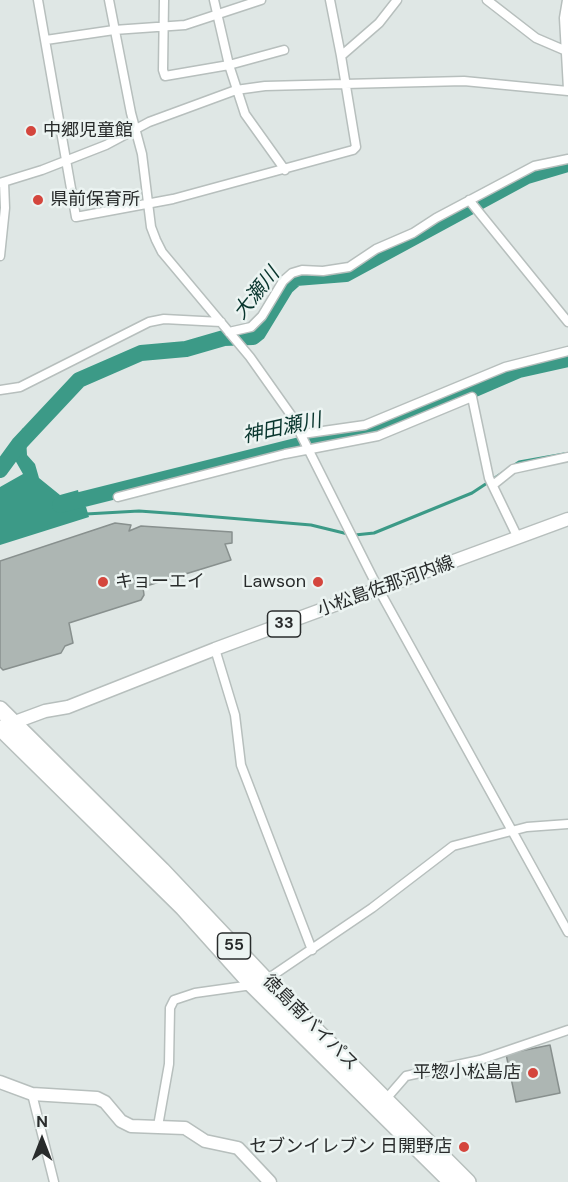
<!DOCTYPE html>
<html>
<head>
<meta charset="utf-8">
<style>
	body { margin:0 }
	#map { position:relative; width:568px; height:1182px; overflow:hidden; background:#dfe7e5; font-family:"DM Sans",sans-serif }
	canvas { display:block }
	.north { position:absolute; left:12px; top:1110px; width:60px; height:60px; -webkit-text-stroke:4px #ecf4f2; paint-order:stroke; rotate:0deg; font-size:16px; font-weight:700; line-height:24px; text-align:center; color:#292c2c }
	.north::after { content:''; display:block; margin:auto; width:21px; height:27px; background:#292c2c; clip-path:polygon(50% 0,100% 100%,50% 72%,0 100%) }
</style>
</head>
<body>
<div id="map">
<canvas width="568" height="1182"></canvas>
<div class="north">N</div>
</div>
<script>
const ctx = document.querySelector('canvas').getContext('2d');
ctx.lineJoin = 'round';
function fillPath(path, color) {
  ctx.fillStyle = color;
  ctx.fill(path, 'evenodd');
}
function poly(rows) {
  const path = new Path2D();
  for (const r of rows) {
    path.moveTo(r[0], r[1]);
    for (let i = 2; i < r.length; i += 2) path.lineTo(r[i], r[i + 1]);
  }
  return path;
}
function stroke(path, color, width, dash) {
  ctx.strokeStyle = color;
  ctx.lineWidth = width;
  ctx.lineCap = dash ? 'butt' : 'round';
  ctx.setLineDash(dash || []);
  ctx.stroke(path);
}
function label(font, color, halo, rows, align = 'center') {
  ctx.font = font + ' "DM Sans","Noto Sans JP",sans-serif';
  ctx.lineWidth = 5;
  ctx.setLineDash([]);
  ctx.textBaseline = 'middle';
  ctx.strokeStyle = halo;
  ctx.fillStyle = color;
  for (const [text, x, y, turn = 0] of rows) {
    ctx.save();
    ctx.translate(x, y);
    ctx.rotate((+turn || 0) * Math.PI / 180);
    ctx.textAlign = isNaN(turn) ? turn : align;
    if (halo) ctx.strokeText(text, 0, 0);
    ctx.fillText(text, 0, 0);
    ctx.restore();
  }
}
fillPath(poly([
	[23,428,29,434,26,438,27,455,35,464,39,478,60,495,78,490,81,504,86,507,89,517,0,545,0,487,23,474,15,460,0,474,0,463]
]), '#3c9a87');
stroke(poly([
	[86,514,139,511,181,514,311,525,348,534],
	[355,535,374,533,472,493,519,462,564,454]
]), '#3c9a87', 3);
stroke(poly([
	[0,470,19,444,79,380,141,353,186,349,224,338,253,337,258,333,286,287,296,278,346,274,527,176,568,164],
	[60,505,312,442,352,437,389,426,519,370,568,359]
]), '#3c9a87', 16);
const building = poly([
	[115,523,131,525,129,531,141,526,232,532,232,543,225,544,231,560,143,587,144,595,141,600,69,623,73,643,65,646,61,653,3,670,0,667,0,561,115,523],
	[550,1045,560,1093,516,1102,506,1054,550,1045]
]);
fillPath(building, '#adb6b3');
stroke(building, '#88908e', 1.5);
const street = poly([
	[38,0,76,217,173,199,353,150,356,147,341,56,379,23,397,0],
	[109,0,131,113,142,154,151,227,156,240,162,252,250,357,291,415,379,590,568,932],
	[164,0,163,70,165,76,229,65,284,50],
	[214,0,229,65,245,114,285,170],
	[330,0,341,56],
	[487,0,536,38,564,50],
	[567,0,564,18,568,89],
	[46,40,114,30,185,25,261,0],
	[0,183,42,170,106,145,149,122,236,90,265,86,464,81,568,91],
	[469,200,568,322],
	[0,256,5,208,4,182],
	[229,332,251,327,262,316,283,281,292,273,302,270,323,271,349,267,376,249,413,233,436,218,534,166,568,159],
	[0,390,20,387,149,322,164,319,221,322],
	[302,434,365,425,505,367,568,351],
	[493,485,513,469,568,457],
	[118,497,285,454,378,436,472,397,489,478,518,538],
	[215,649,235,715,241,765,312,950],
	[32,1094,54,1182],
	[386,1099,406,1076,480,1060,568,1030],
	[158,1126,169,1064,170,1008,174,1000,195,993,252,985,266,980,372,908,453,846,527,827,568,824]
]);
const secondary = poly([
	[0,1082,32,1094,97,1098,105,1102,121,1121,131,1126,185,1128,205,1141,238,1148,270,1182]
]);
const primary = poly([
	[7,725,45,711,68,707,215,649,568,519]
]);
const highway = poly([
	[0,709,162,870,266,980,468,1182],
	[0,728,183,908,252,985,451,1182]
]);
stroke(street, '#b7bfbd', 11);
stroke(secondary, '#b7bfbd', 15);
stroke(primary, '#b7bfbd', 15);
stroke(highway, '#b7bfbd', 18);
stroke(street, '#fff', 8);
stroke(secondary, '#fff', 12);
stroke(primary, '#fff', 12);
stroke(highway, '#fff', 15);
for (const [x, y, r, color] of [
	[31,131,6,"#d4463d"],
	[38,200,6,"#d4463d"],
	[103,582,6,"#d4463d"],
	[318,582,6,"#d4463d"],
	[533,1073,6,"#d4463d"],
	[464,1147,6,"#d4463d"]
]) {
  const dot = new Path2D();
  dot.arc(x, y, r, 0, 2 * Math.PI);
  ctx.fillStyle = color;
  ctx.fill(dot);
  stroke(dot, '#ecf4f2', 2);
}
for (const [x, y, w] of [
	[284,624,33],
	[234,946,33]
]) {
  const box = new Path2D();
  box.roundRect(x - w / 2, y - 13, w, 26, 4.5);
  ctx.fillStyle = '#ecf4f2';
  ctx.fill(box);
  stroke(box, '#292c2c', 1.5);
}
label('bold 16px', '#292c2c', null, [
	["33",284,624],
	["55",234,946]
]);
label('18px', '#292c2c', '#ecf4f2', [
	["中郷児童館",43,131],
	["県前保育所",50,200],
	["キョーエイ",115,582],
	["Lawson",306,582,"right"],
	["平惣小松島店",521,1073,"right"],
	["セブンイレブン 日開野店",452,1147,"right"]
], 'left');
label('18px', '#292c2c', '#ecf4f2', [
	["小松島佐那河内線",386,587,-20],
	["徳島南バイパス",310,1023,45]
]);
label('italic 20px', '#08352d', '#ecf4f2', [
	["大瀬川",257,294,-51],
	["神田瀬川",282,429,-12]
]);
</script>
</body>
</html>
